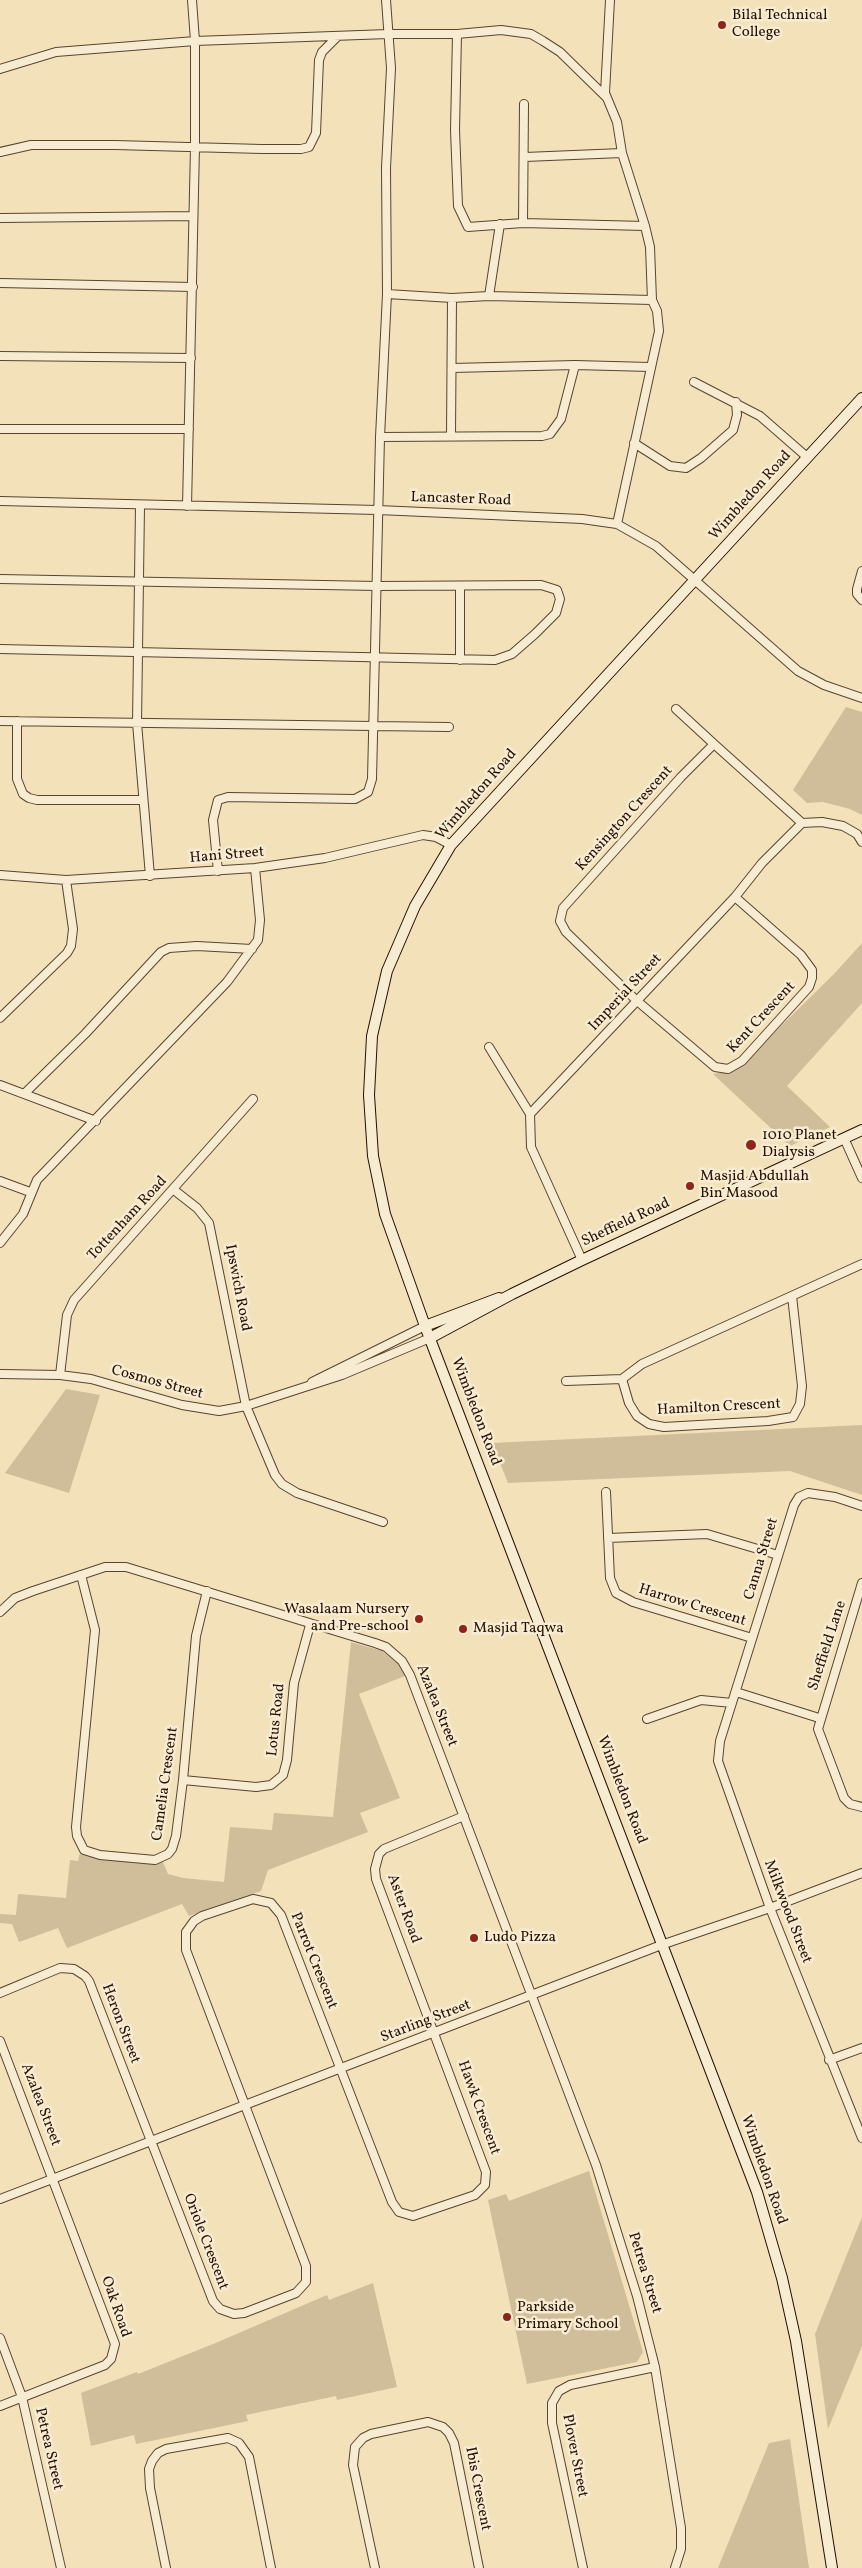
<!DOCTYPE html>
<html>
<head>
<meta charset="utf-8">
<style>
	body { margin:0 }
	canvas { display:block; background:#f3e1b9 }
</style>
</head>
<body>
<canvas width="862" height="2568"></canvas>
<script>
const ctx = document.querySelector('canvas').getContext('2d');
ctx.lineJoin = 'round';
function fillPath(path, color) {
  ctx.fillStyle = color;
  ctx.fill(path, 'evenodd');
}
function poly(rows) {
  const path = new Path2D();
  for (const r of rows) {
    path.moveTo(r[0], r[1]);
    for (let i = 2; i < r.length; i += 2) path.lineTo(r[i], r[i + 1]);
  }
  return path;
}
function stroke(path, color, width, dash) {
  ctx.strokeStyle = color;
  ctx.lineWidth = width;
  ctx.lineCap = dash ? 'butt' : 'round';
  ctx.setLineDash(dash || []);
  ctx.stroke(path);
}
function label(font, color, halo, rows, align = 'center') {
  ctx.font = font + ' Vollkorn,serif';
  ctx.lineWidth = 5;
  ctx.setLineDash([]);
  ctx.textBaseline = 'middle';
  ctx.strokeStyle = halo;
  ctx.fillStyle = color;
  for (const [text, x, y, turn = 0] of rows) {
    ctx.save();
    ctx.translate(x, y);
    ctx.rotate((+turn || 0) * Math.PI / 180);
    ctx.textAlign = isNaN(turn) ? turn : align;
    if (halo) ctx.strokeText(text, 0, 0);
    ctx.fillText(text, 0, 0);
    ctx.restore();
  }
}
fillPath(poly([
	[846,707,862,712,862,815,850,809,823,802,807,803,793,790],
	[862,943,862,1003,787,1086,830,1127,790,1146,713,1074,736,1070,834,974],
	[66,1389,100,1395,69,1493,5,1473],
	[862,1425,862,1495,790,1471,508,1483,492,1443],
	[351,1642,382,1651,398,1664,405,1676,359,1694,400,1798,360,1813,368,1832,268,1870,261,1891,189,1916,182,1904,67,1948,58,1928,19,1942,12,1924,0,1923,0,1914,16,1915,18,1894,66,1898,70,1860,78,1861,80,1853,151,1864,163,1862,168,1874,183,1878,224,1882,230,1827,272,1830,274,1813,333,1817],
	[589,2171,643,2352,637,2362,527,2384,488,2200,506,2194,509,2201],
	[862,2217,862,2346,828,2429,815,2334],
	[373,2283,397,2387,337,2400,336,2396,246,2415,248,2421,136,2444,134,2435,91,2446,81,2393,137,2372,138,2374,218,2342,327,2295,329,2300],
	[790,2439,809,2568,718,2568,769,2443]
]), '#d0bd9a');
const street = poly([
	[610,0,605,93,617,122,622,153,645,226,650,247,652,300,657,311,659,331,617,524],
	[457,34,455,130,458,206,468,227,523,223,645,226],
	[0,69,56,52,195,41,388,34,457,34,501,30,531,34,543,41,560,52,606,97],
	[0,152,31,145,115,145,262,149,301,149,309,147,316,133,319,60,322,52,337,37],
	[525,157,622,153],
	[0,218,193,216],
	[523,223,524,104],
	[0,283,193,287],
	[387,294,452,298,489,296,652,300],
	[489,296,500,224],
	[0,356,191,358],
	[452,368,575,365,650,367],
	[694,382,760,416,807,457],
	[0,429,189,429],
	[451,436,452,298],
	[380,437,542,436,550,434,561,419,575,365],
	[634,443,670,466,686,468,701,458,733,430,737,415,736,402],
	[0,501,378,510,582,519,617,524,656,546,798,671,824,685,862,698],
	[140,506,137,723,150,876],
	[187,506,195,147,195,41,192,0],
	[862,571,857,589,857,594,862,600],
	[0,579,377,586,541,585,557,590,560,599,556,613,535,634,512,654,495,660,0,649],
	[460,660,460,586],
	[676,709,714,744],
	[0,721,449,727],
	[17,721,17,779,23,794,29,798,37,800,143,800],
	[218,871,213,820,218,800,228,797,355,799,368,792,372,779,380,437,387,294,386,168,391,68,386,0],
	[0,875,66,880,255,868,325,858,423,835,436,837,451,845],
	[735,897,801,955,812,970,812,978,809,987,742,1061,728,1069,715,1067,636,1000,566,932,560,921,563,908,681,777,714,744,802,823],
	[0,1018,67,953,71,946,73,929,66,880],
	[489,1047,530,1114],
	[0,1085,96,1121],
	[24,1094,85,1034,161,952,169,948,197,946,252,949],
	[844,1138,862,1178],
	[0,1181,30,1192],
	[174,1190,197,1208,209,1223,246,1406,275,1475,282,1484,297,1493,383,1522],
	[0,1243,23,1214,37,1180,227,982,258,940,260,920,255,868],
	[582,1260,531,1147,530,1114,735,897,762,863,802,823,822,822,843,826,857,834,862,842],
	[792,1296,802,1386,800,1404,793,1417,768,1421,664,1427,649,1424,637,1416,629,1403,622,1379,642,1364,862,1264],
	[0,1374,60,1375,91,1379,182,1405,219,1411,246,1406,342,1375,430,1338],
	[60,1375,67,1315,74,1300,253,1099],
	[566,1381,622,1379],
	[312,1382,425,1326],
	[606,1492,610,1578,616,1593,633,1602,752,1638],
	[862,1506,835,1497,808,1493,799,1497,794,1505,720,1741,718,1761,770,1908,862,2138],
	[608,1538,707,1534,778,1555],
	[81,1575,95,1630,76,1827,77,1836,84,1850,100,1855,155,1860,168,1854,172,1849,176,1836,183,1780,196,1636,207,1591],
	[862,1583,818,1729,844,1798,850,1804,862,1807],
	[0,1612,15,1598,33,1591,105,1567,126,1567,375,1643,386,1647,402,1661,410,1675,596,2165,637,2296,655,2367,681,2528,681,2549,675,2568],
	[736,1692,819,1718],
	[647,1719,701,1700,732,1703],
	[183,1780,256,1787,271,1785,283,1775,287,1760,294,1683,310,1625],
	[0,1993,60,1968,74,1969,85,1976,89,1981,213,2301,220,2309,234,2314,244,2313,296,2293,306,2282,306,2266,186,1950,186,1932,194,1921,202,1916,253,1899,271,1903,281,1915,392,2202,399,2212,413,2216,475,2195,485,2185,486,2172,483,2164,376,1879,375,1869,379,1854,384,1849,464,1816],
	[0,2041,115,2344,111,2359,105,2365,0,2406],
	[829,2060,862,2048],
	[0,2199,664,1944,770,1908,862,1873],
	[0,2338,22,2397,61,2568],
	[166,2568,150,2488,149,2469,152,2461,158,2453,166,2449,228,2438,239,2443,249,2457,271,2568],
	[375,2568,353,2465,355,2447,363,2438,371,2434,428,2422,443,2427,449,2433,454,2443,479,2568],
	[583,2568,552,2423,552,2403,559,2391,570,2385,655,2367]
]);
const secondary = poly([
	[425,1326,499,1298],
	[430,1338,512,1294,582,1260,862,1130],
	[832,2568,796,2341,782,2278,757,2192,425,1326,385,1214,373,1156,369,1095,372,1036,387,971,415,906,451,845,862,398]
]);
stroke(street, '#584430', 10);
stroke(secondary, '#251002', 12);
stroke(street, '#f7ecd2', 8);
stroke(secondary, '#f7ecd2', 10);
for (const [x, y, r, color] of [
	[722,25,5,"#8f2418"],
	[751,1145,6,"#8f2418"],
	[690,1186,5,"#8f2418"],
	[419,1619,5,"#8f2418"],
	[463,1629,5,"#8f2418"],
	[474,1938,5,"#8f2418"],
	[507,2317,5,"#8f2418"]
]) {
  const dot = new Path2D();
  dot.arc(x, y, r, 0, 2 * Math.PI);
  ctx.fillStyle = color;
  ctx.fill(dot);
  stroke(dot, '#f7ecd2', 2);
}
label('15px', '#251002', '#f7ecd2', [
	["Bilal Technical",732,16],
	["College",732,33],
	["1010 Planet",762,1136],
	["Dialysis",762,1153],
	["Masjid Abdullah",700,1177],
	["Bin Masood",700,1194],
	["Wasalaam Nursery",409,1610,"right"],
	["and Pre-school",409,1627,"right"],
	["Masjid Taqwa",473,1629],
	["Ludo Pizza",484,1938],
	["Parkside",517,2308],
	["Primary School",517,2325]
], 'left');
label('15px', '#251002', '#f7ecd2', [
	["Wimbledon Road",751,496,-48],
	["Lancaster Road",461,500,2],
	["Wimbledon Road",477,795,-49],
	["Kensington Crescent",625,819,-48],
	["Hani Street",227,856,-5],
	["Imperial Street",626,993,-47],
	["Kent Crescent",762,1018,-47],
	["Tottenham Road",128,1219,-47],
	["Sheffield Road",626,1223,-25],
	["Ipswich Road",237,1288,79],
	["Cosmos Street",157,1383,15],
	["Hamilton Crescent",719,1408,-3],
	["Wimbledon Road",475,1412,69],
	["Canna Street",762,1559,-73],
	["Harrow Crescent",692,1606,17],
	["Sheffield Lane",828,1646,-72],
	["Azalea Street",436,1706,68],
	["Lotus Road",277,1720,-84],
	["Camelia Crescent",166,1784,-82],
	["Wimbledon Road",621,1790,69],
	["Aster Road",403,1909,70],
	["Milkwood Street",787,1912,69],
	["Parrot Crescent",313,1961,68],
	["Starling Street",426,2022,-21],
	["Heron Street",120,2024,69],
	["Azalea Street",40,2105,69],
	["Hawk Crescent",478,2108,70],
	["Wimbledon Road",763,2170,71],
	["Oriole Crescent",205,2242,69],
	["Petrea Street",644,2273,73],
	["Oak Road",115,2307,71],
	["Petrea Street",48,2449,77],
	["Plover Street",574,2456,79],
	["Ibis Crescent",477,2489,79]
]);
</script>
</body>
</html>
